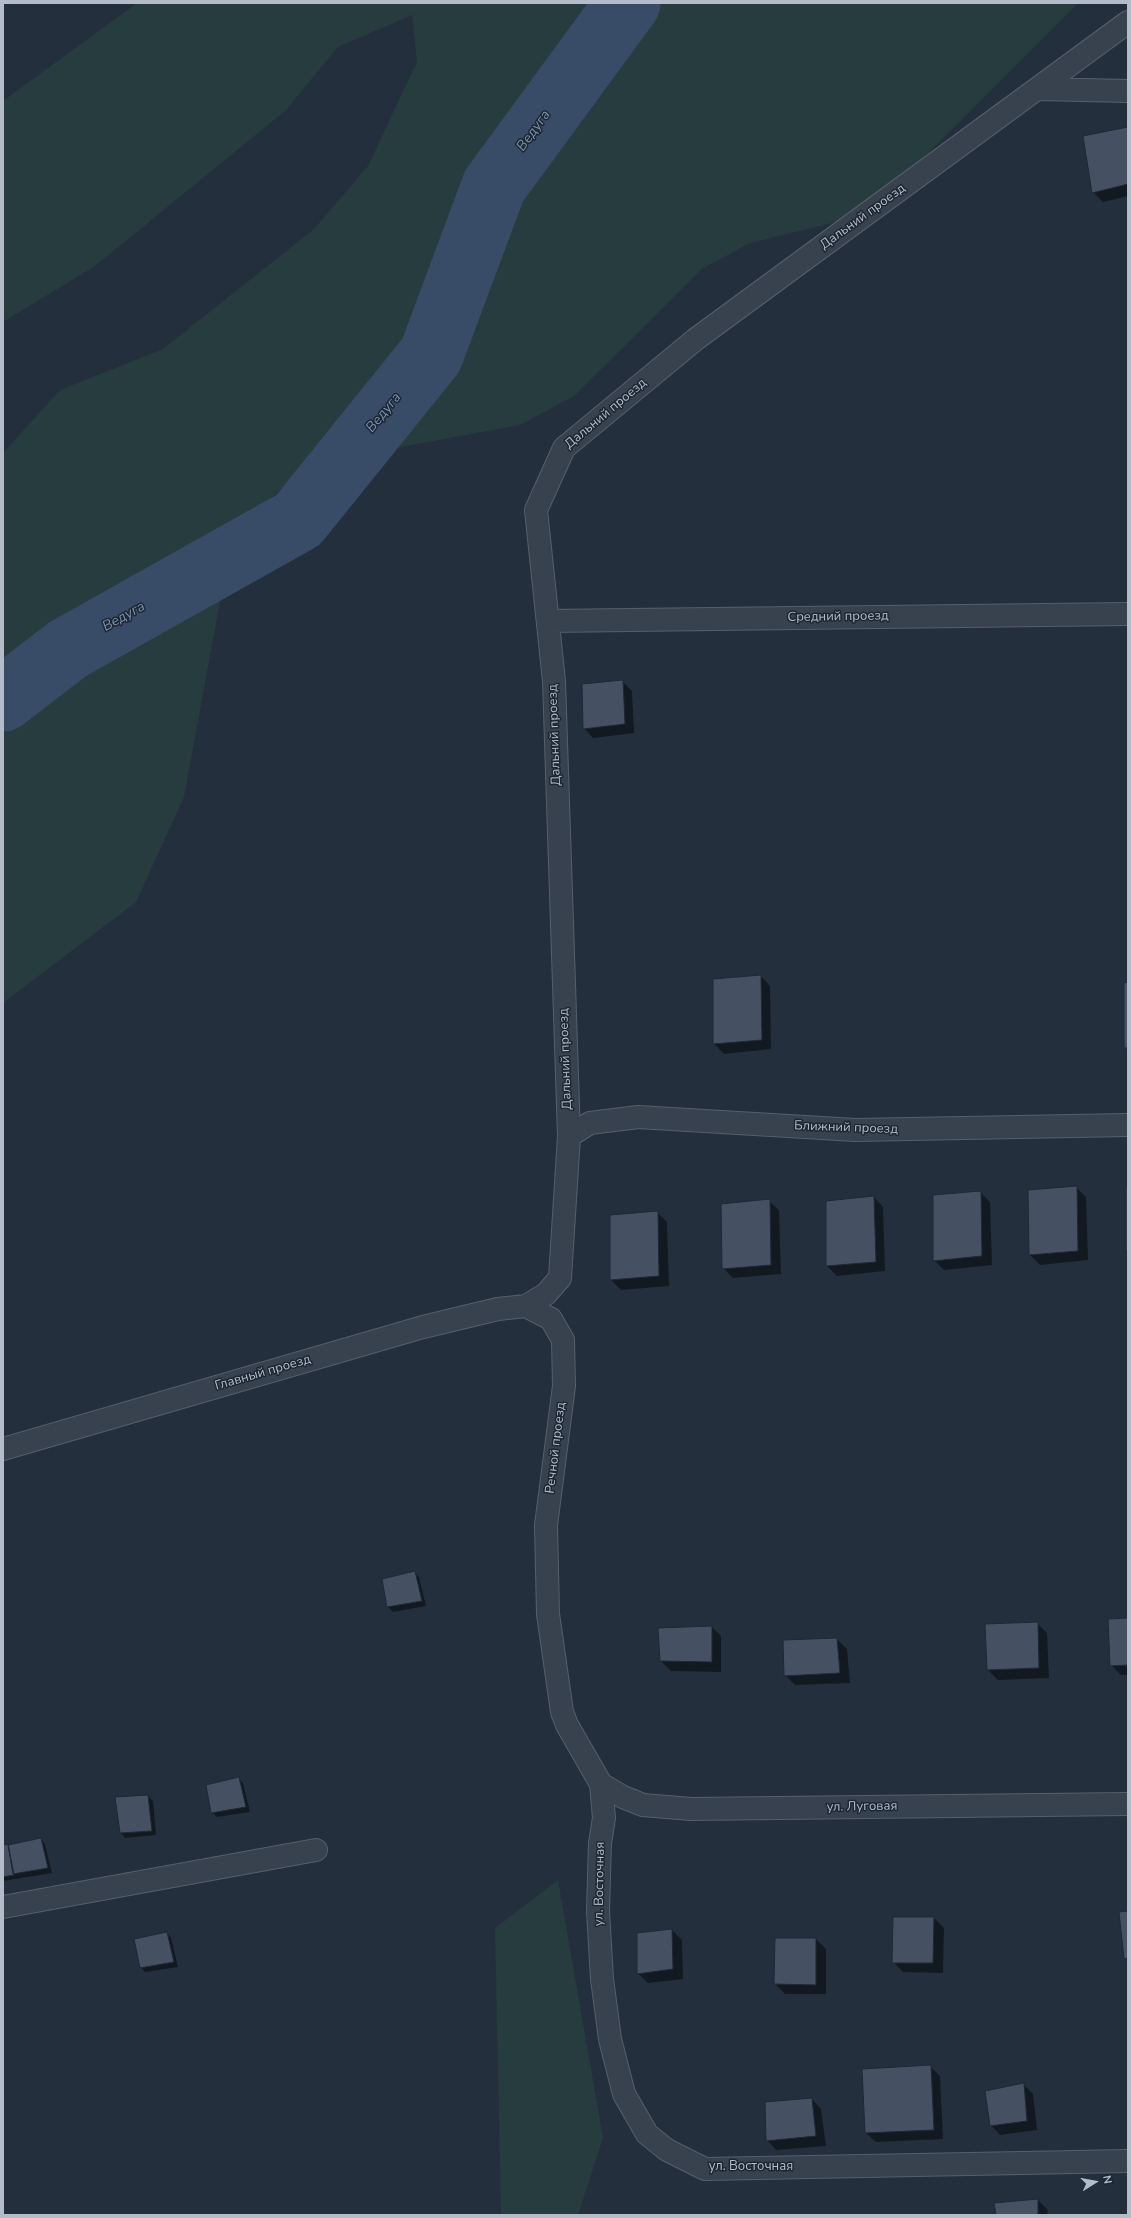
<!DOCTYPE html>
<html>
<head>
<meta charset="utf-8">
<style>
	body { margin:0 }
	#map { position:relative; width:1131px; height:2218px; overflow:hidden; background:#242f3e; font-family:"Nunito Sans",sans-serif }
	canvas { display:block }
	.frame { position:absolute; inset:0; border:4px solid #b4bcc9; pointer-events:none }
	.north { position:absolute; left:1075px; top:2162px; width:40px; height:40px; -webkit-text-stroke:3px #1d2633; paint-order:stroke; rotate:79deg; font-size:11px; font-weight:700; line-height:16px; text-align:center; color:#b4bcc9 }
	.north::after { content:''; display:block; margin:auto; width:14px; height:18px; background:#b4bcc9; clip-path:polygon(50% 0,100% 100%,50% 72%,0 100%) }
</style>
</head>
<body>
<div id="map">
<canvas width="1131" height="2218"></canvas>
<div class="frame"></div>
<div class="north">N</div>
</div>
<script>
const ctx = document.querySelector('canvas').getContext('2d');
ctx.lineJoin = 'round';
function fillPath(path, color) {
  ctx.fillStyle = color;
  ctx.fill(path, 'evenodd');
}
function poly(rows) {
  const path = new Path2D();
  for (const r of rows) {
    path.moveTo(r[0], r[1]);
    for (let i = 2; i < r.length; i += 2) path.lineTo(r[i], r[i + 1]);
  }
  return path;
}
function stroke(path, color, width, dash) {
  ctx.strokeStyle = color;
  ctx.lineWidth = width;
  ctx.lineCap = dash ? 'butt' : 'round';
  ctx.setLineDash(dash || []);
  ctx.stroke(path);
}
function label(font, color, halo, rows, align = 'center') {
  ctx.font = font + ' "Nunito Sans",sans-serif';
  ctx.lineWidth = 3;
  ctx.setLineDash([]);
  ctx.textBaseline = 'middle';
  ctx.strokeStyle = halo;
  ctx.fillStyle = color;
  for (const [text, x, y, turn = 0] of rows) {
    ctx.save();
    ctx.translate(x, y);
    ctx.rotate((+turn || 0) * Math.PI / 180);
    ctx.textAlign = isNaN(turn) ? turn : align;
    if (halo) ctx.strokeText(text, 0, 0);
    ctx.fillText(text, 0, 0);
    ctx.restore();
  }
}
fillPath(poly([
	[137,3,1078,3,866,215,750,243,702,269,574,396,520,425,352,456,294,477,250,517,226,569,184,797,136,902,3,1003,3,453,60,390,163,349,314,229,368,166,417,62,412,15,338,47,285,111,95,266,3,322,3,101],
	[558,1880,603,2138,578,2215,501,2215,495,1928]
]), '#263c3f');
fillPath(poly([
	[1128,129,1128,196,1103,202,1093,192],
	[622,681,632,691,634,733,593,738,584,728],
	[761,976,770,986,771,1049,724,1054,714,1044,714,980],
	[1076,1187,1086,1197,1088,1260,1040,1265,1030,1255],
	[980,1192,990,1202,992,1265,944,1270,934,1260],
	[874,1197,883,1207,885,1271,837,1276,827,1266],
	[769,1201,779,1210,781,1274,733,1278,723,1268],
	[657,1212,667,1222,669,1286,621,1290,611,1280,611,1216],
	[414,1572,419,1577,426,1606,393,1612,388,1607],
	[1128,1619,1128,1675,1121,1675,1111,1665],
	[1037,1623,1047,1633,1049,1678,998,1680,988,1670,986,1625],
	[712,1627,721,1636,721,1672,671,1671,661,1661],
	[837,1639,847,1649,850,1683,795,1685,785,1675],
	[238,1778,243,1783,250,1812,217,1817,212,1812],
	[148,1796,153,1801,156,1835,125,1838,121,1833],
	[41,1839,45,1844,52,1873,3,1881,3,1847],
	[934,1918,944,1928,943,1973,903,1972,893,1962],
	[672,1930,682,1940,683,1979,648,1983,638,1973],
	[167,1933,171,1938,178,1967,145,1972,141,1967],
	[816,1939,826,1949,826,1994,785,1994,775,1984],
	[930,2066,940,2076,943,2139,876,2142,866,2133],
	[1023,2084,1033,2094,1037,2130,1000,2135,991,2125],
	[812,2099,821,2109,826,2146,776,2150,767,2140],
	[1038,2200,1048,2210,1047,2215,997,2215]
]), '#0007');
stroke(poly([
	[3,699,68,649,298,520,431,355,494,186,628,3]
]), '#394c67', 65);
const building = poly([
	[1128,127,1128,184,1092,193,1083,136,1128,127],
	[623,680,625,724,583,729,582,684,623,680],
	[761,975,762,1040,713,1044,713,979,761,975],
	[1128,982,1128,1048,1124,1048,1124,983,1128,982],
	[1077,1186,1078,1251,1029,1255,1028,1190,1077,1186],
	[1126,1186,1128,1186,1128,1251,1126,1252,1126,1186],
	[981,1191,982,1256,933,1261,933,1195,981,1191],
	[874,1196,876,1262,826,1266,826,1201,874,1196],
	[770,1199,771,1265,722,1269,721,1204,770,1199],
	[658,1211,659,1276,610,1280,610,1215,658,1211],
	[415,1571,422,1601,387,1607,382,1579,415,1571],
	[1128,1618,1128,1665,1110,1666,1108,1619,1128,1618],
	[1038,1622,1039,1668,987,1670,985,1624,1038,1622],
	[712,1626,712,1662,660,1661,658,1628,712,1626],
	[837,1638,840,1673,784,1676,783,1640,837,1638],
	[239,1777,246,1807,211,1813,206,1785,239,1777],
	[148,1795,152,1831,120,1833,115,1797,148,1795],
	[41,1838,48,1868,13,1874,8,1845,41,1838],
	[8,1844,14,1875,3,1877,3,1845,8,1844],
	[1128,1911,1128,1958,1124,1959,1119,1912,1128,1911],
	[893,1917,934,1917,933,1963,892,1963,893,1917],
	[672,1929,673,1969,637,1974,637,1933,672,1929],
	[167,1932,174,1962,140,1968,134,1939,167,1932],
	[775,1938,816,1938,816,1985,774,1984,775,1938],
	[931,2065,934,2130,865,2133,862,2069,931,2065],
	[1024,2083,1027,2121,990,2126,985,2091,1024,2083],
	[812,2098,816,2136,766,2141,765,2102,812,2098],
	[1038,2199,1038,2215,996,2215,994,2203,1038,2199]
]);
fillPath(building, '#455162');
stroke(building, '#1f2835', 1);
const street = poly([
	[1128,22,696,339,564,448,536,510,554,681,569,1136,560,1278,546,1294,526,1306,551,1319,563,1340,564,1386,546,1525,548,1614,562,1712,567,1725,601,1784,604,1818,600,1843,598,1911,602,1979,610,2039,624,2094,647,2134,667,2150,705,2169,1128,2161],
	[1038,89,1128,91],
	[548,621,1128,614],
	[569,1136,590,1123,638,1117,855,1130,1128,1125],
	[3,1449,423,1327,498,1309,526,1306],
	[601,1784,623,1797,643,1805,691,1809,1128,1804],
	[3,1907,316,1850]
]);
stroke(street, '#565f6c', 24);
stroke(street, '#38414e', 22);
label('13px', '#b4bcc9', '#1d2633', [
	["Дальний проезд",863,217,-36],
	["Дальний проезд",606,414,-40],
	["Средний проезд",838,617,-1],
	["Дальний проезд",555,735,-92],
	["Дальний проезд",566,1059,-92],
	["Ближний проезд",846,1128,2],
	["Главный проезд",263,1373,-16],
	["Речной проезд",556,1448,-83],
	["ул. Луговая",862,1807,-1],
	["ул. Восточная",600,1884,-89],
	["ул. Восточная",751,2167]
]);
label('italic 14px', '#7c92b1', '#1d2633', [
	["Ведуга",534,131,-54],
	["Ведуга",384,413,-51],
	["Ведуга",124,617,-29]
]);
</script>
</body>
</html>
